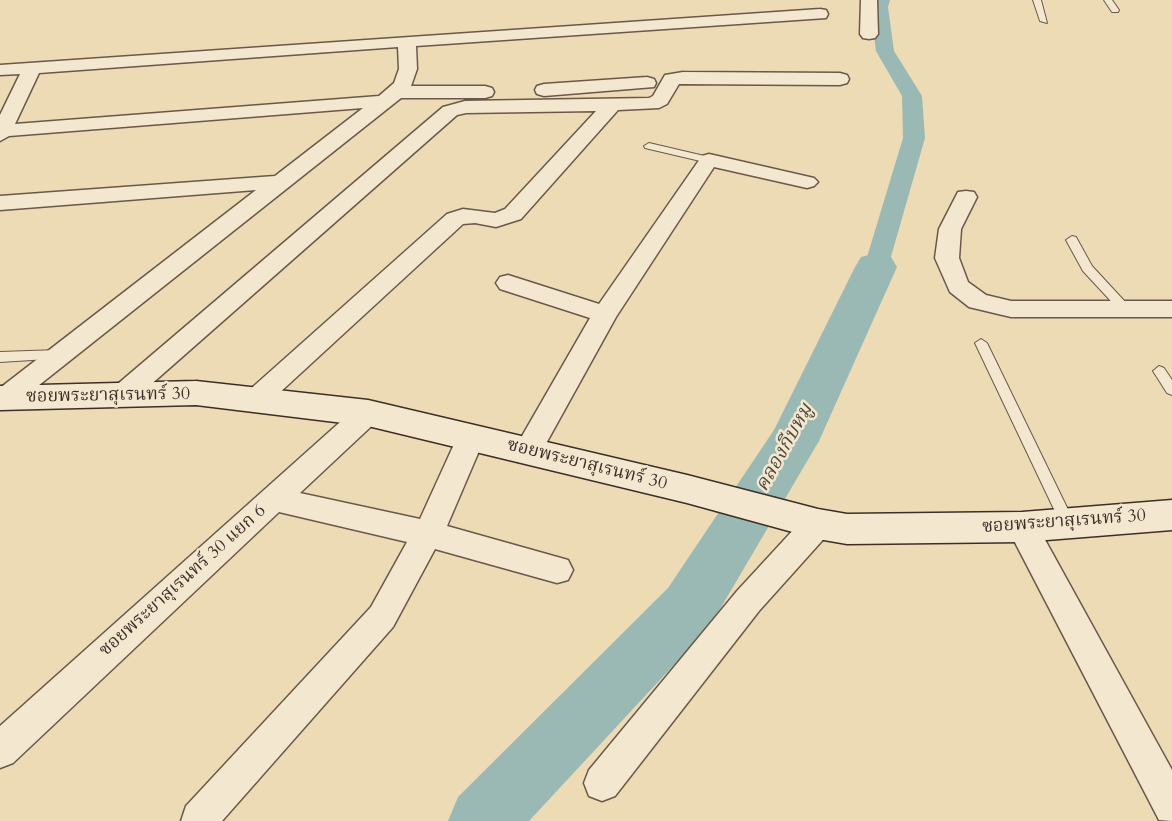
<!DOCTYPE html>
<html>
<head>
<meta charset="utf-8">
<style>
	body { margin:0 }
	canvas { display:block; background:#ecdbb5 }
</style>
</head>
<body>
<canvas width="1172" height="821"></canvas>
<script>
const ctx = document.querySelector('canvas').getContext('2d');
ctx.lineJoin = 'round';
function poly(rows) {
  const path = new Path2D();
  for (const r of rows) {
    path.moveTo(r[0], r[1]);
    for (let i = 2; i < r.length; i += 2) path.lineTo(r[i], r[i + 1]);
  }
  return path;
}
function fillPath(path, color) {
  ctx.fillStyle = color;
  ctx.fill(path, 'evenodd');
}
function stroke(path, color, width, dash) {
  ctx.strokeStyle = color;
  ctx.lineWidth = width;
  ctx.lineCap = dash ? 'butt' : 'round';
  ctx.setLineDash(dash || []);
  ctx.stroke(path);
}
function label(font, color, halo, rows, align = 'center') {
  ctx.font = font + ' Cardo,"Noto Serif Thai",serif';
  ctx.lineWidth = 5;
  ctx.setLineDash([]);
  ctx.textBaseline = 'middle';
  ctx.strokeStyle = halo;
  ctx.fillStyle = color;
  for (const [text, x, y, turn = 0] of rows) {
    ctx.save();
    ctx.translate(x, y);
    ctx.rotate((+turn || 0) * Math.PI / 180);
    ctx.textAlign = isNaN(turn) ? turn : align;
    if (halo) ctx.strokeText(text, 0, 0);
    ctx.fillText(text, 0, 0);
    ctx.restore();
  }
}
fillPath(poly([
	[872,0,890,0,888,7,894,51,922,96,925,138,888,267,885,273,876,275,867,273,864,267,903,138,902,96,876,51,870,7,872,0]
]), '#9ab9b5');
fillPath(poly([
	[876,253,891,257,897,267,819,441,710,626,529,821,448,821,458,797,668,588,774,430,855,267,861,257,876,253]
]), '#9ab9b5');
const lane = poly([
	[1033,0,1041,0,1047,23,1040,21,1033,0],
	[1104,0,1112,0,1119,10,1118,12,1112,12,1104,0],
	[649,143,713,158,714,160,709,163,645,148,644,146,649,143],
	[1072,236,1076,237,1092,266,1129,306,1131,309,1129,312,1121,312,1083,271,1066,240,1072,236],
	[981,339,987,343,1075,524,1073,528,1068,530,1063,528,1061,524,975,343,981,339],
	[59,350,65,355,64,358,0,362,0,352,59,350],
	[1159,366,1164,368,1172,380,1172,395,1167,393,1153,371,1159,366]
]);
const street = poly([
	[861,0,877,0,878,34,875,38,869,39,863,38,860,34,861,0],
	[820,9,826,10,828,14,826,18,416,46,417,69,411,86,485,86,492,88,494,92,492,96,485,98,401,98,14,405,5,408,0,406,0,388,256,190,0,210,0,196,275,176,363,108,9,136,0,141,0,115,20,74,0,75,0,65,820,9],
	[398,47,399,69,394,83,379,96,15,124,39,73,398,47],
	[683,72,840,73,847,75,849,79,847,83,840,85,679,84,667,104,659,108,618,110,521,219,496,227,475,223,463,224,264,407,255,410,246,407,242,400,246,393,447,214,463,209,495,213,505,209,596,111,466,113,457,115,131,402,122,405,113,402,109,395,113,388,443,107,465,101,649,98,653,96,665,75,683,72],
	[647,77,654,79,656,83,654,87,544,96,537,94,535,90,537,86,544,84,647,77],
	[709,154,814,178,818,182,814,186,807,188,714,167,616,317,538,458,528,461,518,458,514,450,590,318,500,289,496,283,500,277,508,275,599,304,702,156,709,154],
	[966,191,974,192,977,197,961,229,959,258,968,282,986,295,1011,301,1172,301,1172,317,1011,317,969,307,950,292,935,258,939,229,958,192,966,191],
	[368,403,378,406,382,413,378,420,300,493,420,519,461,429,471,426,481,429,485,437,447,526,568,560,573,570,568,580,557,583,435,549,393,627,222,821,181,821,186,806,371,607,407,542,279,512,13,763,0,768,0,726,358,406,368,403],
	[818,512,829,515,833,524,829,533,759,611,615,796,602,801,589,796,584,783,589,770,737,591,807,515,818,512],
	[1022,514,1033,518,1172,770,1172,821,1159,820,1007,527,1011,518,1022,514]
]);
const secondary = poly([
	[196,381,368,400,687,475,818,509,847,514,1022,512,1172,500,1172,530,1022,542,847,544,818,539,687,503,368,426,196,405,0,410,0,386,196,381]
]);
stroke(lane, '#6a594a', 2);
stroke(street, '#6a594a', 3);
stroke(secondary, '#3e2e27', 3);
fillPath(lane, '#f3e8cf');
fillPath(street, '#f3e8cf');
fillPath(secondary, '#f3e8cf');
label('18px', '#3e2e27', '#f3e8cf', [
	["ซอยพระยาสุเรนทร์ 30",108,396,-1],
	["ซอยพระยาสุเรนทร์ 30",587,465,14],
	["ซอยพระยาสุเรนทร์ 30",1064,522,-4],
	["ซอยพระยาสุเรนทร์ 30 แยก 6",183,581,-42]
]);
label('italic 20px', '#504a43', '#f3e8cf', [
	["คลองกีบหมู",785,448,-61]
]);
</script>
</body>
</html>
